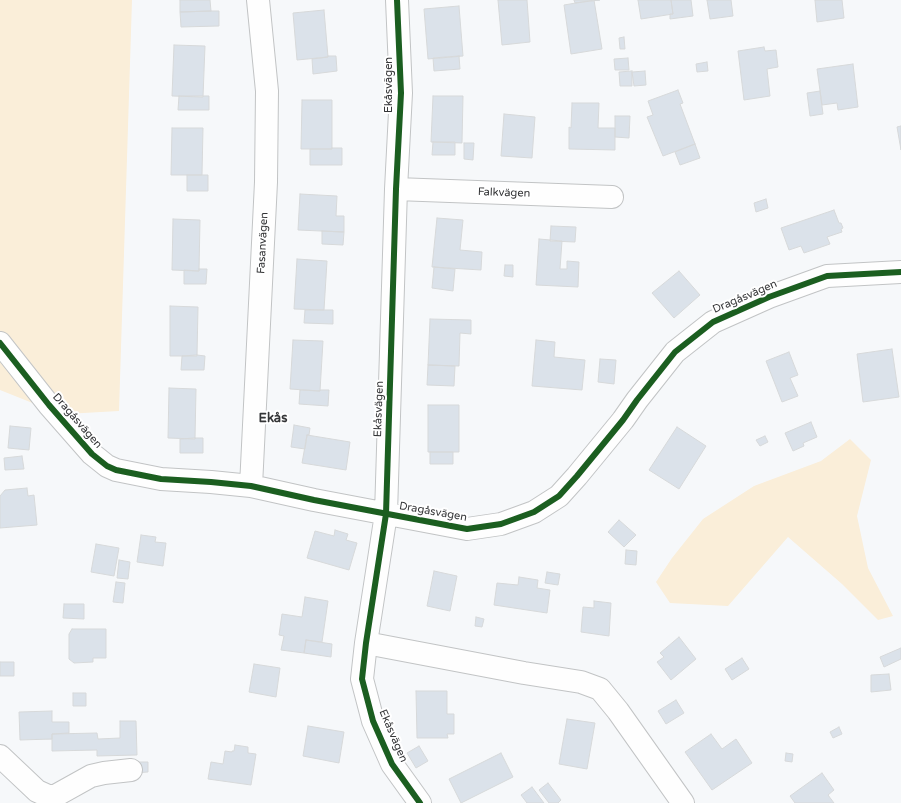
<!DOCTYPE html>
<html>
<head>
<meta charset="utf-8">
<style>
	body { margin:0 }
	canvas { display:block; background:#f6f8fa }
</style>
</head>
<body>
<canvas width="901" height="803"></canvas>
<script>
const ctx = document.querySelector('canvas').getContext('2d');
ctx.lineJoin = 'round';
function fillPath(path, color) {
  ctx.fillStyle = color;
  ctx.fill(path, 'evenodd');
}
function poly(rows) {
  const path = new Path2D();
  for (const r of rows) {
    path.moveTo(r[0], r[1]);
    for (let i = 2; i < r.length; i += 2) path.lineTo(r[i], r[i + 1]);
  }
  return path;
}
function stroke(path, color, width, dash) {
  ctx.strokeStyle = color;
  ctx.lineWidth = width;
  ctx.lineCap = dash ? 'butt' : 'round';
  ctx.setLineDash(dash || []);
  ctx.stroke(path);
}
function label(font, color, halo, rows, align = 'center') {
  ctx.font = font + ' "Varela Round",sans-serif';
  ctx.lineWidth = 4;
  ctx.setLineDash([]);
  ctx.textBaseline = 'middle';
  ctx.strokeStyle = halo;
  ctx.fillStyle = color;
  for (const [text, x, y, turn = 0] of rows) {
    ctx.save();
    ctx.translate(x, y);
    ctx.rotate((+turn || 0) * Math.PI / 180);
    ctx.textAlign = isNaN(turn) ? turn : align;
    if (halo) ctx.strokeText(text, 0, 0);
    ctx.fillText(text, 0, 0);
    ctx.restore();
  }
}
fillPath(poly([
	[0,0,132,0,119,411,48,415,35,404,0,390],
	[850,439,871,460,857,516,868,568,893,616,878,620,842,584,788,537,728,606,670,603,656,582,672,558,703,519,754,486,821,461]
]), '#faeed9');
const building = poly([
	[180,0,210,0,211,11,180,12,180,0],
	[498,0,527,0,530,42,502,45,498,0],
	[574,0,600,0,575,3,574,0],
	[594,0,602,49,571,54,564,5,594,0],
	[638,0,671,0,673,14,641,19,638,0],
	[671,0,691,0,693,16,670,19,670,14,673,14,671,0],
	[707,0,731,0,733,16,710,19,707,0],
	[815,0,842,0,844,18,817,22,815,0],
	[459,6,463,56,428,59,424,9,459,6],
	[324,10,328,57,297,60,293,13,324,10],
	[211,11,219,11,219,26,181,27,180,12,211,11],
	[624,37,625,49,620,49,619,38,624,37],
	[174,45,205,46,203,97,172,96,174,45],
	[764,47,765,51,776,50,778,67,767,69,770,96,744,100,738,51,764,47],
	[328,56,336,56,337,71,313,74,312,59,328,57,328,56],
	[459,56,460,69,434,71,433,58,459,56],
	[628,58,629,70,615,70,614,59,628,58],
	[707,62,708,71,697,72,696,64,707,62],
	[853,64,858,107,838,110,837,103,822,105,817,69,853,64],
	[632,71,632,86,620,86,619,72,632,71],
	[645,71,646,85,634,86,632,72,645,71],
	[678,90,683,103,680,104,695,144,663,156,647,117,653,115,648,101,678,90],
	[820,91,823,114,810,116,807,93,820,91],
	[179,96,209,96,209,110,178,110,179,96],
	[433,96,463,96,462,143,431,142,433,96],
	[302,100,332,100,332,149,301,149,302,100],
	[572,103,599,103,598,128,615,128,615,150,569,149,569,127,571,128,572,103],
	[504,114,535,117,532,158,501,156,504,114],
	[615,116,630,116,629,138,615,137,615,116],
	[901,126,901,150,897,127,901,126],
	[172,128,203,128,202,175,171,175,172,128],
	[433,142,455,142,455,155,432,155,433,142],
	[464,143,474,143,473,160,464,159,464,143],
	[695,144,700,158,680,165,675,152,695,144],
	[332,148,342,148,342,165,310,165,310,149,332,149,332,148],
	[187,175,208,175,208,191,187,191,187,175],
	[300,194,337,196,336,216,344,216,344,232,298,230,300,194],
	[766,199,768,208,756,212,754,203,766,199],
	[834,210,839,223,841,223,843,228,841,229,842,232,827,237,830,244,804,253,801,246,789,250,781,228,834,210],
	[437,218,463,220,460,250,482,252,481,270,432,267,437,218],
	[173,219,200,220,199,271,172,270,173,219],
	[551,226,576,227,575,242,550,241,551,226],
	[322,231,344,232,343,245,322,244,322,231],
	[539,239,562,241,560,269,567,269,567,261,579,262,578,287,536,285,539,239],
	[297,259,327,261,324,310,294,309,297,259],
	[505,265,513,265,513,277,504,276,505,265],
	[434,267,455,269,453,291,432,288,434,267],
	[199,269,207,269,206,284,184,284,184,270,199,271,199,269],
	[679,271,700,295,674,318,652,293,679,271],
	[170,306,198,307,197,356,170,356,170,306],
	[305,310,333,310,333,324,304,323,305,310],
	[430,319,471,320,471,334,460,333,459,366,428,365,430,319],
	[293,340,323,341,320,391,290,389,293,340],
	[536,340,555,342,554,357,585,360,582,390,532,386,536,340],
	[892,349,899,397,863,402,857,354,892,349],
	[789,352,798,375,790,378,798,396,782,402,766,361,789,352],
	[197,355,205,356,204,370,181,370,182,356,197,355],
	[600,359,616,360,614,384,598,382,600,359],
	[428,365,455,366,454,386,427,385,428,365],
	[169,388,196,389,195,439,168,438,169,388],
	[300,390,320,391,320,390,329,390,328,406,299,404,300,390],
	[428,405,459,405,459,452,428,452,428,405],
	[811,422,817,437,803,443,804,446,793,451,785,433,811,422],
	[294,425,310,428,309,435,307,435,305,449,291,447,294,425],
	[10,426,31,428,29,450,8,448,10,426],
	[677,427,706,446,679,489,649,470,677,427],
	[307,435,350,442,346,470,302,463,307,435],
	[765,436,768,442,760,446,756,440,765,436],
	[195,438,203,438,203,453,180,453,180,439,195,438],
	[430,452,453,452,453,464,430,464,430,452],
	[22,456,24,469,5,470,4,458,22,456],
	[27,488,28,496,34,495,37,525,0,528,0,496,5,490,27,488],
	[619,520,636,535,624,547,608,532,619,520],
	[335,530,348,534,346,540,357,543,349,570,307,558,315,531,334,536,335,530],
	[141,535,156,537,155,542,166,543,163,566,137,562,141,535],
	[96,544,119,548,114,576,91,572,96,544],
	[626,550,637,551,636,565,625,564,626,550],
	[119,560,130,562,128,579,117,578,119,560],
	[434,571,457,576,450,611,427,606,434,571],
	[547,572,560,574,558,585,545,583,547,572],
	[519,577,538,580,537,588,550,590,547,613,494,605,497,583,518,585,519,577],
	[116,582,125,583,123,603,113,602,116,582],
	[305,597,328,601,322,642,306,640,304,653,281,650,284,636,279,635,282,614,302,617,305,597],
	[594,601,611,603,609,636,581,632,583,607,594,608,594,601],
	[64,604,84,604,84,619,63,618,64,604],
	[476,617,484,619,482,627,475,626,476,617],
	[72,629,106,629,106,658,93,658,93,662,74,663,69,659,69,634,72,629],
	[679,637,696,659,671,680,657,662,664,657,660,653,679,637],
	[306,640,332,644,331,657,304,653,306,640],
	[901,648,901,659,884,667,880,657,901,648],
	[742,658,749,669,732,680,725,669,742,658],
	[0,662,14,662,14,676,0,676,0,662],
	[254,664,280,668,276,697,249,692,254,664],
	[889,674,891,690,871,692,871,675,889,674],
	[416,691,447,691,447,714,454,714,454,734,447,734,448,738,417,738,416,691],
	[73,693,86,693,86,706,73,706,73,693],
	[676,700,684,713,666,724,658,711,676,700],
	[52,711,52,722,69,722,69,733,52,734,52,739,20,740,19,712,52,711],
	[567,719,595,723,587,769,559,764,567,719],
	[120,721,136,721,137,755,97,756,97,750,52,751,52,734,97,733,98,739,120,738,120,721],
	[308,726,344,732,339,763,303,756,308,726],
	[839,727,842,734,833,738,830,732,839,727],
	[711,734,722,749,736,739,752,763,712,790,685,752,711,734],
	[235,745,248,747,248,753,256,754,251,785,208,779,211,762,223,764,225,751,232,752,232,751,234,751,235,745],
	[419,746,428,761,416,768,407,753,419,746],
	[501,753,513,777,461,803,449,779,501,753],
	[786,753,793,754,792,762,785,761,786,753],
	[133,762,148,762,148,772,134,773,133,762],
	[822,773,834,790,828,795,834,803,795,803,790,796,822,773],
	[548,783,561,800,558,803,549,803,539,790,548,783],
	[532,787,544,803,527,803,521,795,532,787]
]);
fillPath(building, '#dbe2ea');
stroke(building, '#d7d9da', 1);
const street = poly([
	[397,0,401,93,396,189,386,514,366,643,362,679,373,721,392,764,420,803],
	[396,189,612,197],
	[0,343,49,405,92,454,107,466,116,470,161,479,211,482,251,486,314,500,467,529,501,524,534,512,559,496,577,476,623,420,637,400,675,352,713,322,769,297,827,276,901,272],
	[251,486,266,182,267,91,258,0],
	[366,643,524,673,581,682,600,689,618,711,683,803],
	[0,756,37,791,48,796,55,796,91,776,104,773,131,770]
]);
stroke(street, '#c2c4c5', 24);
stroke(street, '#fefefe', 22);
stroke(poly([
	[397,0,401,93,396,189,386,514,366,643,362,679,373,721,392,764,420,803],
	[0,343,49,405,92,454,107,466,116,470,161,479,211,482,251,486,314,500,467,529,501,524,534,512,559,496,577,476,623,420,637,400,675,352,713,322,769,297,827,276,901,272]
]), '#1b5e20', 6);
label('11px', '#343537', '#fff', [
	["Ekåsvägen",389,85,-90],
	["Falkvägen",504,193,2],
	["Fasanvägen",263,243,-87],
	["Dragåsvägen",745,297,-23],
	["Ekåsvägen",379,409,-88],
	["Dragåsvägen",77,421,49],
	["Dragåsvägen",433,512,10],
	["Ekåsvägen",393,736,67]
]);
label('bold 13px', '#343537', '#fff', [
	["Ekås",273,419]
]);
</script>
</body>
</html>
